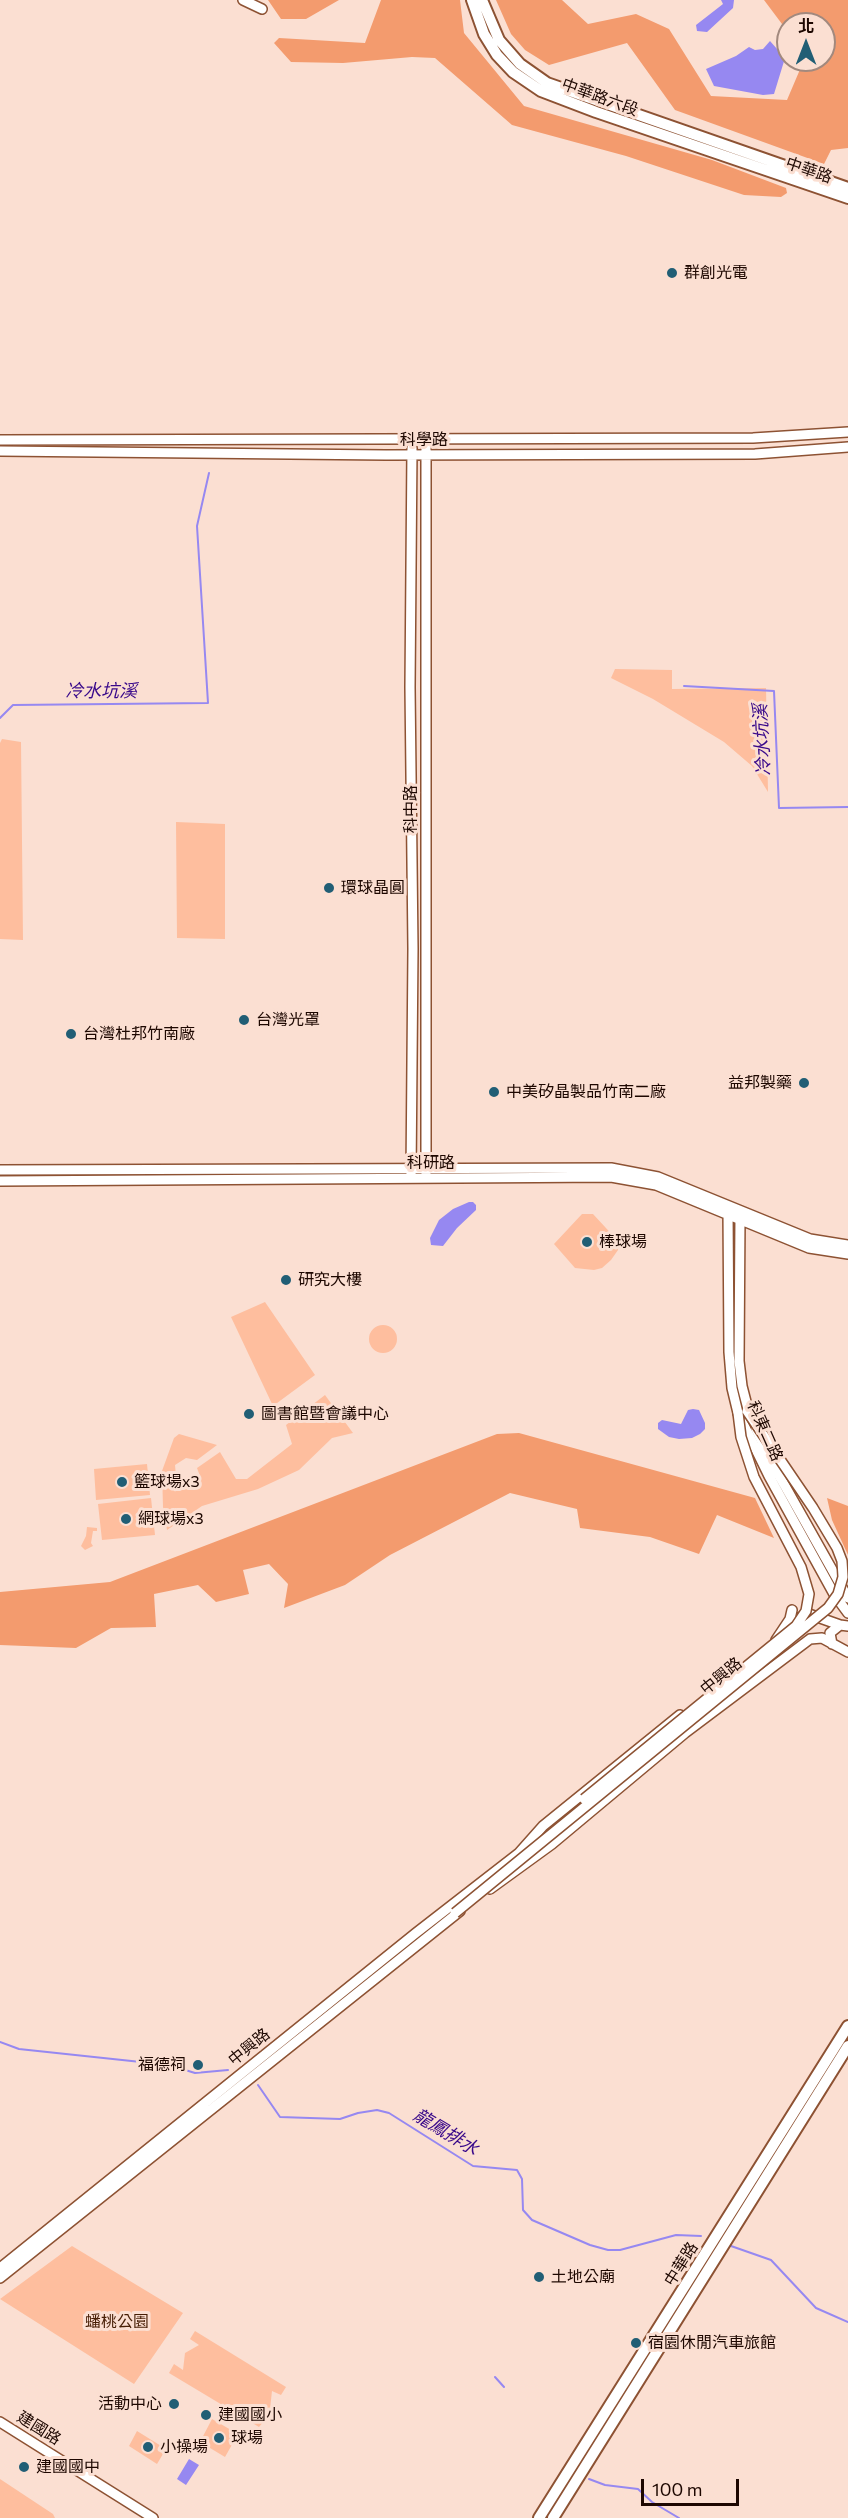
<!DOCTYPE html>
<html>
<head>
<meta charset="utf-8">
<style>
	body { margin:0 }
	#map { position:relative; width:848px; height:2518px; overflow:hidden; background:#fbdfd2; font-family:Commissioner,"Noto Sans TC",sans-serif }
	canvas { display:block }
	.north { position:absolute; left:776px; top:12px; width:60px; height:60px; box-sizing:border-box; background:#fbdfd2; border:2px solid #a2897e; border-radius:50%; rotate:0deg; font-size:16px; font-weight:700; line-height:24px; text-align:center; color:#1d0700 }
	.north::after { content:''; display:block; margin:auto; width:21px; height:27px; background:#215e75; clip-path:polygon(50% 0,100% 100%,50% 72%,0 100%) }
	.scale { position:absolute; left:641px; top:2479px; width:98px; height:27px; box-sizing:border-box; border:3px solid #1d0700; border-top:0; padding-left:8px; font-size:18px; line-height:21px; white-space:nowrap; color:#1d0700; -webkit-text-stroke:4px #fbdfd2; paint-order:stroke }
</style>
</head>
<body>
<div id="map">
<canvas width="848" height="2518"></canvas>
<div class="north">北</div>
<div class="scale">100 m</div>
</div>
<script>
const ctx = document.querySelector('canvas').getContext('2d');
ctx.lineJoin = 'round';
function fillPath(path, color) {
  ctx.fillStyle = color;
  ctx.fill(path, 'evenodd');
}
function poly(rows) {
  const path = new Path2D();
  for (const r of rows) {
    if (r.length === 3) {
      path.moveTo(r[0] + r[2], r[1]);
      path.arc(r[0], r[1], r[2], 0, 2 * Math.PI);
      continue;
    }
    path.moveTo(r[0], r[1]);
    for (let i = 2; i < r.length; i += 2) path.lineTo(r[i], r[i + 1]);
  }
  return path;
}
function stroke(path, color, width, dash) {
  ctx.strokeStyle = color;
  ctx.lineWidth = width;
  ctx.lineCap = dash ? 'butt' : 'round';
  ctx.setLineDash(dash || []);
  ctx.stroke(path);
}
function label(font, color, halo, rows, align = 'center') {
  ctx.font = font + ' Commissioner,"Noto Sans TC",sans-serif';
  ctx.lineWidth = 6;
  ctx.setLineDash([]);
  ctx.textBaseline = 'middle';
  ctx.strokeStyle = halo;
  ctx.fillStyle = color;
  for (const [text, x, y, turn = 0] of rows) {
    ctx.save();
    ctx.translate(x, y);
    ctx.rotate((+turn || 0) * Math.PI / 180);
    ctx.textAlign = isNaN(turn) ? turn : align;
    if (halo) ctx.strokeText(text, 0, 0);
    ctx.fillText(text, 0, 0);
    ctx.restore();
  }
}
fillPath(poly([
	[615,669,672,670,672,689,766,688,768,792,752,766,724,742,653,699,611,678],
	[2,739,21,742,23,940,0,939,0,743],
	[176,822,225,824,225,939,177,938],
	[582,1214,593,1214,618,1241,618,1250,611,1260,602,1268,594,1270,575,1268,554,1244],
	[265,1302,315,1375,273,1406,231,1317],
	[383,1339,14],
	[325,1395,353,1433,332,1438,299,1470,258,1489,202,1506,167,1530,163,1507,162,1471,174,1438,179,1434,217,1445,197,1460,186,1458,175,1465,176,1476,183,1483,196,1481,200,1476,197,1468,220,1452,236,1479,247,1479,292,1444,286,1425],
	[147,1464,150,1495,96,1500,94,1469],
	[151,1498,155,1535,102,1540,98,1504],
	[87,1527,97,1528,97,1531,93,1531,91,1543,93,1546,85,1550,81,1546,86,1536],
	[72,2246,183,2313,134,2384,0,2299],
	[195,2331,286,2387,281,2395,272,2391,270,2409,257,2417,264,2421,259,2427,169,2373,174,2364,183,2370,185,2353,199,2345,190,2339],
	[212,2419,238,2434,225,2457,200,2442],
	[137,2431,166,2449,157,2464,129,2446],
	[0,2479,53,2514,55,2518,0,2518]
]), '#febe9e');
fillPath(poly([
	[268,0,339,0,306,19,281,19],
	[381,0,460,0,464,33,524,106,712,160,786,188,787,193,781,197,744,195,626,156,512,125,435,58,412,57,343,63,291,62,274,43,279,38,365,43],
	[496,0,562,0,588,24,636,14,669,29,711,96,787,100,804,60,824,60,824,24,788,24,788,32,764,0,848,0,848,148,831,150,824,164,675,110,627,43,549,65,525,50,511,34],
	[519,1433,755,1498,774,1538,717,1515,699,1554,650,1537,580,1528,577,1509,510,1493,390,1555,345,1585,284,1608,288,1584,269,1564,243,1570,249,1594,216,1602,198,1585,154,1594,156,1627,111,1628,76,1648,0,1645,0,1592,110,1582,497,1434],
	[827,1498,848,1506,848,1555,832,1520]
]), '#f39b6e');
fillPath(poly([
	[721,0,734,0,733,8,707,32,697,31,696,25,723,4],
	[770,41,785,58,774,94,763,95,714,86,706,69,736,56,749,47,755,50,763,49],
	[469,1202,473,1202,476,1205,476,1210,457,1228,443,1246,431,1245,430,1238,439,1220,453,1209],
	[693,1409,699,1410,705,1423,705,1429,700,1434,692,1438,679,1439,669,1437,658,1429,658,1423,662,1420,681,1424,688,1410],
	[189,2459,199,2465,186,2485,177,2479]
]), '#9688f1');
stroke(poly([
	[684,686,774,691,779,808,848,807],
	[0,718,13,705,208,703,197,526,209,473],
	[0,2042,19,2049,169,2065,195,2073,228,2070],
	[258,2085,280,2117,340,2119,358,2113,377,2110,389,2113,473,2166,517,2170,522,2179,523,2210,532,2220,590,2245,608,2250,620,2250,676,2235,701,2236],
	[731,2246,771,2260,816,2308,848,2322],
	[495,2377,504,2387],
	[589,2479,605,2485,638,2489,652,2502,679,2518]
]), '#9688f1', 2);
const minor = poly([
	[243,0,262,9],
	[0,440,753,438,848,432],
	[0,451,386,455,755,454,848,447],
	[0,1170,611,1168,658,1177,810,1239,848,1245],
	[411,1175,413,949,410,687,412,448],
	[426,1176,426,440],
	[0,1181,611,1177,656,1185,809,1248,848,1254],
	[728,1210,729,1352,732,1388,738,1413,769,1476,834,1594,848,1613],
	[740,1216,739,1361,742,1386,750,1417],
	[756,1429,776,1470,848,1598],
	[800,1618,806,1613,840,1625,848,1626],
	[776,1640,790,1619,792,1610],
	[832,1644,830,1633,840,1625],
	[490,1889,552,1844,685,1733,810,1639,822,1638,848,1652],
	[0,2268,416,1933,519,1853,543,1826,680,1715],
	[0,2278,460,1911],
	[0,2422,153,2518]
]);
const major = poly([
	[472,0,484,34,497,55,513,72,541,91,596,112,848,198],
	[482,0,499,40,520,64,547,83,848,188],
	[539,2518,848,2026],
	[553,2518,848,2046]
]);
stroke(minor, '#8d5233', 12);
stroke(major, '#8d5233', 14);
stroke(minor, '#fff', 9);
stroke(major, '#fff', 10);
const minorBridge = poly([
	[584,1799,796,1626,806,1611,809,1594,801,1567,754,1477,741,1437,738,1413],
	[455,1913,828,1608,838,1594,843,1577,842,1561,837,1548,813,1508,747,1411]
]);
stroke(minorBridge, '#8d5233', 12, []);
stroke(minorBridge, '#fff', 9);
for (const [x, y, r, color] of [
	[672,273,6,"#215e75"],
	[329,888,6,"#215e75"],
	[244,1020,6,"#215e75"],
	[71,1034,6,"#215e75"],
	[804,1083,6,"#215e75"],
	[494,1092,6,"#215e75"],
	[587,1242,6,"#215e75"],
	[286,1280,6,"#215e75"],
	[249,1414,6,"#215e75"],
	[122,1482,6,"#215e75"],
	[126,1519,6,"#215e75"],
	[198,2065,6,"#215e75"],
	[539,2277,6,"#215e75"],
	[636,2343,6,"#215e75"],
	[174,2404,6,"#215e75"],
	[206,2415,6,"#215e75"],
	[219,2438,6,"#215e75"],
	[148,2447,6,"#215e75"],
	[24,2467,6,"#215e75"]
]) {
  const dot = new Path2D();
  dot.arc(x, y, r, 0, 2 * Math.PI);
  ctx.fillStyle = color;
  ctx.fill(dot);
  stroke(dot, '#fbdfd2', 2);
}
label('16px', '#1d0700', '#fbdfd2', [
	["中華路六段",600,97,20],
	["中華路",809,170,19],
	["科學路",424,440],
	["科中路",411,809,-90],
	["科研路",431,1163],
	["科東二路",765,1431,66],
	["中興路",721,1676,-39],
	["中興路",249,2047,-39],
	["中華路",681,2264,-58],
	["建國路",39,2428,32]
]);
label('16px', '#1d0700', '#fbdfd2', [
	["群創光電",684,273],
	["環球晶圓",341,888],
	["台灣光罩",256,1020],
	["台灣杜邦竹南廠",83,1034],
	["益邦製藥",792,1083,"right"],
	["中美矽晶製品竹南二廠",506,1092],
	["棒球場",599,1242],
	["研究大樓",298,1280],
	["圖書館暨會議中心",261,1414],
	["籃球場x3",134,1482],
	["網球場x3",138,1519],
	["福德祠",186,2065,"right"],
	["土地公廟",551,2277],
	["宿園休閒汽車旅館",648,2343],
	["活動中心",162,2404,"right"],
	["建國國小",218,2415],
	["球場",231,2438],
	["小操場",160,2447],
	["建國國中",36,2467]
], 'left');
label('16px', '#471e05', '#fbdfd2', [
	["蟠桃公園",117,2322]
]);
label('italic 18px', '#38088a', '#fbdfd2', [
	["冷水坑溪",101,691],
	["冷水坑溪",762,740,-93],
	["龍鳳排水",446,2132,31]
]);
</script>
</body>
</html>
